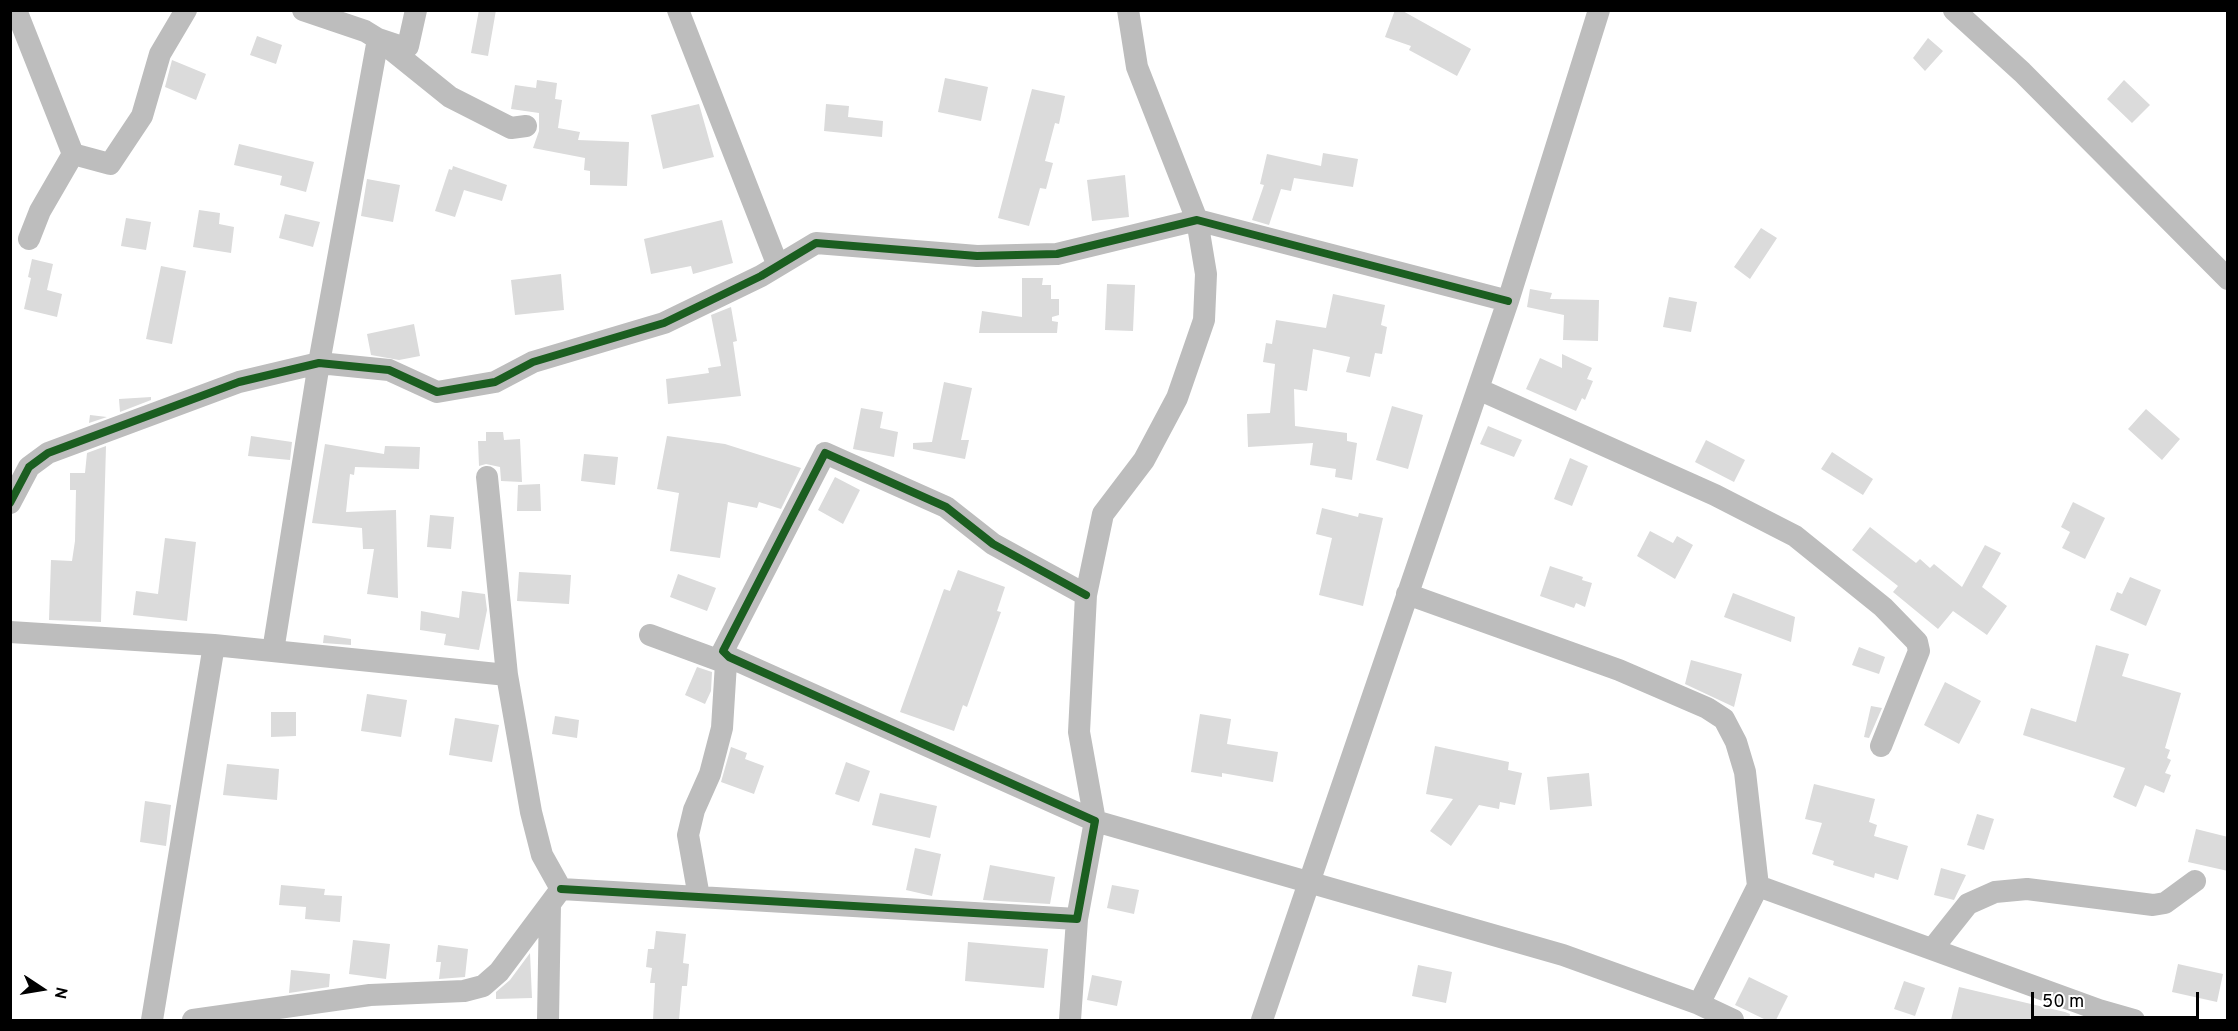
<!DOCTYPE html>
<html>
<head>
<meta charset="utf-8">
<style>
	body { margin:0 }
	#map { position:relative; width:2238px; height:1031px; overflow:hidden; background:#fff; font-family:Overpass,sans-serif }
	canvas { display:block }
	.frame { position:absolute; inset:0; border:12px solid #000; pointer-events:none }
	.north { position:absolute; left:12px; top:959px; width:60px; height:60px; -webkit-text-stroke:4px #fff; paint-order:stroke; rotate:102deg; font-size:16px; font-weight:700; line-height:24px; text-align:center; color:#000 }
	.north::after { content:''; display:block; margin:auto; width:21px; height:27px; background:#000; clip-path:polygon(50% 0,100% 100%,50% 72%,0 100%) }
	.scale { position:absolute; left:2031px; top:992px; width:168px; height:27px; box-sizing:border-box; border:3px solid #000; border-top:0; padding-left:8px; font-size:18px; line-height:21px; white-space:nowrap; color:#000; -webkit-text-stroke:4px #fff; paint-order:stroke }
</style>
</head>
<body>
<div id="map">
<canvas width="2238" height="1031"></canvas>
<div class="frame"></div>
<div class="north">N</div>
<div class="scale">50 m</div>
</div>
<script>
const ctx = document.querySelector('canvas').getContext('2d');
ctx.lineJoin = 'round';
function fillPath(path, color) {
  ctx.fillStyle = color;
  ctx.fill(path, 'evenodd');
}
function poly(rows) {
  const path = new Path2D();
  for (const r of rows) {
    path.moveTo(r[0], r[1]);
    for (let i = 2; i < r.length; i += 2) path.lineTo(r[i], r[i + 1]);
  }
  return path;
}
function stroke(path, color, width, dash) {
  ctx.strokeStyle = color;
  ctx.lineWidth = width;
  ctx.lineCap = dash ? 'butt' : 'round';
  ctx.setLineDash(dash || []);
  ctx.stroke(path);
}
fillPath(poly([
	[479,10,496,10,488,56,471,53],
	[1395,10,1401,10,1471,49,1457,76,1409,50,1411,46,1385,37],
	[257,36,282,45,276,64,250,55],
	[1928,38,1943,51,1925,71,1913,58],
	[172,60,206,74,196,100,165,87],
	[945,78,988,87,981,121,938,112],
	[537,80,557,83,555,99,562,100,558,128,580,132,578,140,629,142,627,186,590,185,590,171,584,170,585,158,533,148,539,131,539,113,511,109,515,85,536,88],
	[2124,80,2150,105,2132,123,2107,99],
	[1032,89,1065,96,1059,124,1055,123,1045,161,1053,163,1046,189,1040,188,1029,226,998,218],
	[699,104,714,157,663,169,651,115],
	[826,104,849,106,848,117,883,121,882,137,824,131],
	[239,144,314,162,306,192,280,185,282,176,234,165],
	[1323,153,1358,159,1353,187,1294,178,1291,191,1281,189,1269,225,1252,220,1264,185,1260,184,1267,154,1321,166],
	[453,166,507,185,502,201,464,190,455,217,435,211,449,169,452,170],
	[1125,175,1129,217,1092,221,1087,180],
	[367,179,400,185,393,222,361,216],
	[199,210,220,213,219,224,234,227,231,253,193,247],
	[285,214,320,222,313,247,279,238],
	[126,218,151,222,146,250,121,246],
	[722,220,733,263,693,274,691,266,651,274,644,239],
	[1761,228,1777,238,1750,279,1734,267],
	[32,259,53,264,47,290,62,294,57,317,24,309,31,278,28,277],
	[161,266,186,271,172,344,146,339],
	[561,274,564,310,515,315,511,280],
	[1022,278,1043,278,1042,285,1051,285,1051,299,1059,299,1059,315,1052,317,1052,321,1058,322,1057,333,979,333,982,311,1022,317],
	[1107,284,1135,285,1133,331,1105,330],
	[1530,289,1552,293,1550,299,1599,300,1598,341,1563,340,1564,315,1527,307],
	[1333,294,1385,305,1381,325,1387,327,1382,354,1375,353,1370,377,1346,372,1350,357,1313,349,1307,391,1294,389,1295,426,1347,433,1347,441,1357,443,1352,480,1335,477,1336,469,1310,465,1313,443,1248,447,1247,414,1270,413,1275,364,1263,362,1266,343,1272,344,1276,320,1326,328],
	[1669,297,1697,302,1691,332,1663,327],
	[731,307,737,341,733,342,741,396,668,404,666,379,709,373,708,368,721,366,711,315],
	[414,324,420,356,399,360,371,355,367,334],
	[1562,354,1592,368,1587,379,1593,381,1585,400,1582,398,1576,411,1526,389,1540,358,1562,368],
	[944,382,972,388,961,440,969,440,965,459,913,449,913,443,932,442],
	[151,397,151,400,120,412,119,399],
	[1392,406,1423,415,1408,469,1376,460],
	[861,408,883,412,880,428,898,432,894,457,853,449],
	[2146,409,2180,439,2162,460,2128,429],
	[90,415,107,417,89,423],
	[1488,426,1522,440,1514,457,1480,444],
	[486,432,503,432,504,440,520,439,522,482,501,481,500,467,486,464,479,466,478,441,486,441],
	[251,436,292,442,290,460,248,456],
	[667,436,725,444,801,468,781,509,759,502,757,508,728,502,720,558,670,551,679,493,657,489],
	[1706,440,1745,460,1734,482,1695,462],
	[325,444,384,454,385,446,420,447,419,469,355,467,354,475,350,474,346,512,396,510,398,598,367,594,374,549,363,549,362,528,312,523],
	[106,446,101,622,49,620,51,560,72,561,75,541,76,490,70,490,70,473,85,473,87,453],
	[1832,452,1873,479,1863,495,1821,469],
	[584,454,618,457,615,485,581,481],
	[1570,458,1588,466,1572,506,1554,499],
	[835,477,860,490,843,524,818,510],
	[540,484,541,511,517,511,518,485],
	[2073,502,2105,518,2085,559,2062,548,2070,532,2061,527],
	[1322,508,1358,517,1359,513,1383,518,1363,606,1319,595,1332,538,1316,534],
	[430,515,454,517,451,549,427,547],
	[1870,527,1916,563,1920,559,1930,568,1934,564,1962,587,1985,545,2001,553,1982,587,2007,606,1987,635,1953,611,1938,629,1893,592,1898,586,1852,550],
	[1650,531,1673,543,1677,536,1693,545,1675,579,1637,556],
	[165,538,196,542,187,621,133,615,136,591,158,594],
	[1550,566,1583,577,1582,580,1592,583,1585,607,1576,603,1574,608,1540,596],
	[958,570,1005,587,997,611,1001,612,967,707,963,705,954,731,900,712,944,589,950,591],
	[519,572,571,575,569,604,517,601],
	[678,574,716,588,707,611,670,597],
	[2130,577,2161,590,2146,626,2110,610,2117,592,2122,594],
	[462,591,485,594,487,610,479,650,444,645,446,634,420,630,421,611,459,618],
	[1733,593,1795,617,1791,642,1724,617],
	[324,635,351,639,351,645,323,643],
	[2096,645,2129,654,2122,676,2181,693,2165,748,2170,750,2167,758,2171,760,2165,773,2171,775,2164,793,2145,785,2136,807,2113,797,2125,768,2023,735,2031,708,2076,722],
	[1859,647,1885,657,1879,674,1852,665],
	[1691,660,1742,674,1734,707,1685,684],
	[697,667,712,672,711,691,705,704,685,695],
	[1945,682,1981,701,1959,744,1924,725],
	[367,694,407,700,401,737,361,731],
	[1871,706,1882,708,1869,738,1864,737],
	[271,712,296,712,296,736,271,737],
	[1200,714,1231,719,1227,744,1278,752,1273,782,1222,773,1222,777,1191,772],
	[555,716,579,720,577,738,552,734],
	[455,718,499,725,492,762,449,755],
	[1435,746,1509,762,1508,770,1522,773,1515,805,1500,802,1499,809,1479,805,1451,846,1430,831,1453,799,1426,794],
	[731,747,747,753,745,759,764,766,754,794,721,782],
	[846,762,870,771,859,802,835,794],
	[227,764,279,769,277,800,223,795],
	[1589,773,1592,806,1550,810,1547,777],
	[1814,784,1875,799,1869,822,1877,825,1874,836,1908,846,1898,880,1875,873,1874,878,1833,865,1834,861,1812,854,1822,823,1805,819],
	[880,793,937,806,930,838,872,825],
	[145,801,171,805,166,846,140,842],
	[1977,814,1994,819,1984,850,1967,845],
	[2196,829,2228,837,2228,871,2188,862],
	[915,848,941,854,932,896,906,890],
	[990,865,1055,877,1050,904,983,900],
	[1941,868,1966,875,1954,900,1934,895],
	[281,885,325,889,324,895,342,896,340,922,305,919,306,907,279,905],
	[1112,885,1139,890,1134,914,1107,908],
	[656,931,686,934,683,963,689,964,687,986,682,986,679,1020,653,1020,655,983,650,983,652,968,646,967,648,949,654,949],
	[353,940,390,944,386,979,349,974],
	[968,942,1048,949,1044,988,965,981],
	[438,945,468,949,465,977,439,979,441,962,436,962],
	[530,953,532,998,496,999,496,992,510,980],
	[2178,964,2223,974,2217,1002,2172,992],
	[1418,965,1452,972,1446,1003,1412,996],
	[291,970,330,974,329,987,289,993],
	[1092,975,1122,981,1117,1006,1087,1000],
	[1749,977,1788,996,1776,1020,1766,1020,1735,1005],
	[1904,981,1925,988,1915,1016,1894,1009],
	[1959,987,2065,1012,2070,1014,2069,1020,1951,1020]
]), '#dbdbdb');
stroke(poly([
	[16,10,73,154,110,164,142,116,160,54,186,10],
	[416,10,408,46,402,47,378,39,450,97,511,128,526,126],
	[678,10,778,266],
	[1128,10,1137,67,1197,220,1206,274,1204,320,1177,398,1144,460,1103,514,1086,595,1079,732,1095,821,1563,955,1699,1004,1733,1020],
	[1954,10,2022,72,2228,279],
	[29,239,40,211,73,154],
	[1478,389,1715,495,1795,536,1883,607,1917,642,1919,651,1881,746],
	[487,477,507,675,531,812,542,855,561,889],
	[10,503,29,467,48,453,239,382,319,363,389,370,437,392,495,382,533,362,664,323,761,276,816,243,977,256,1057,254,1197,220,1508,301],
	[1407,594,1619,670,1707,708,1724,719,1736,742,1745,772,1758,886,1699,1004],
	[10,632,214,645,507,675],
	[650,635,726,663,722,728,710,774,694,810,688,835,699,897],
	[273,651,319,363,378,39,365,31,303,10],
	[1758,886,2099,1010,2134,1020],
	[561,889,1077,919,1095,821,729,657,723,651,825,453,946,507,993,544,1086,595],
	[1933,948,1968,904,1995,892,2027,889,2153,905,2165,903,2195,881],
	[152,1020,214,645],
	[193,1020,370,995,464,991,483,986,499,972,561,889],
	[548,1020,550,904],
	[1070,1020,1077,919],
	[1262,1020,1508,301,1599,10]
]), '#bdbdbd', 22);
stroke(poly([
	[10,503,29,467,48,453,239,382,319,363,389,370,437,392,495,382,533,362,664,323,761,276,816,243,977,256,1057,254,1197,220,1508,301],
	[561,889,1077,919,1095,821,729,657,723,651,825,453,946,507,993,544,1086,595]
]), '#1b5e20', 8);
</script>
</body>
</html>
